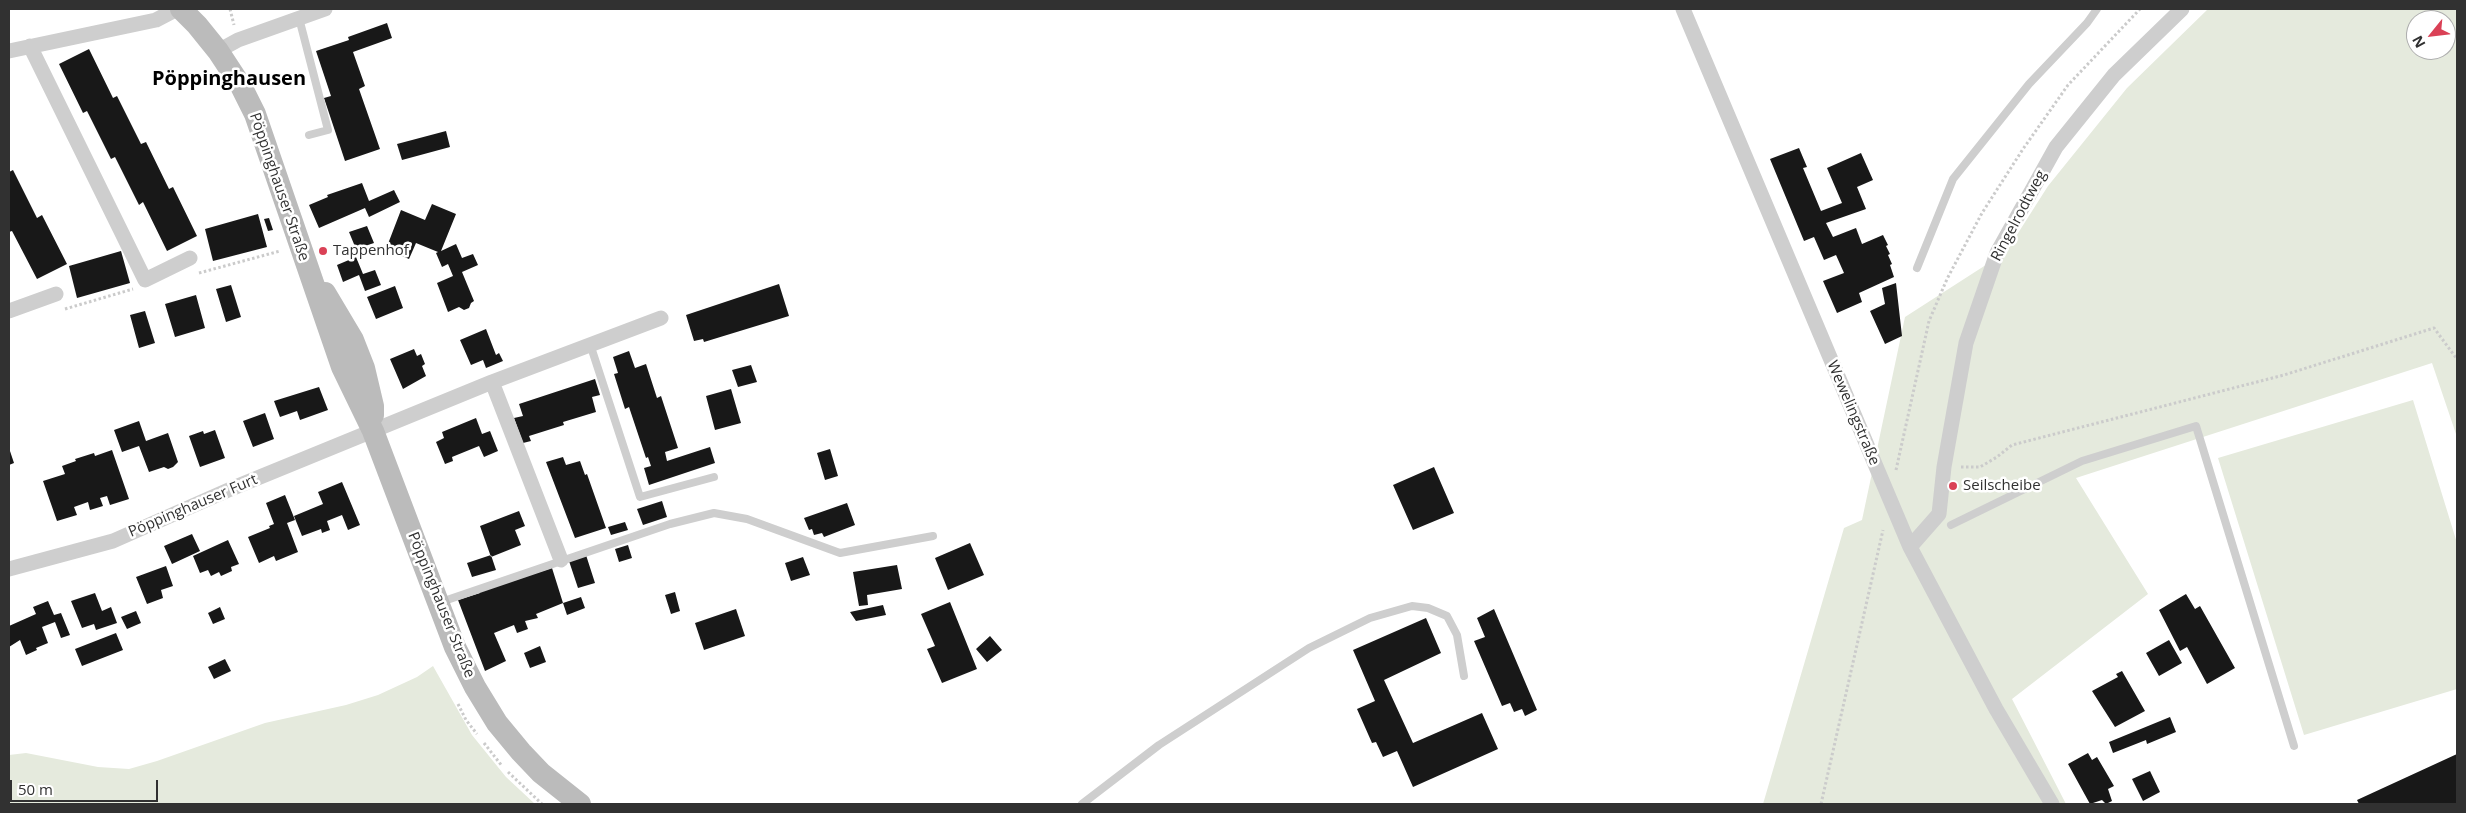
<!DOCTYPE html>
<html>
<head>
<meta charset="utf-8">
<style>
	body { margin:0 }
	#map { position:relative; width:2466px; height:813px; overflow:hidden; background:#fff; font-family:"Open Sans",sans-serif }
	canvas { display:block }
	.frame { position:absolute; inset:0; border:10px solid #313131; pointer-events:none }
	.north { position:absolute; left:2406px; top:10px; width:50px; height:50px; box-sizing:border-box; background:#fff; border:1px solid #adadad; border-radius:50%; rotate:241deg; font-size:14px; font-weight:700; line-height:20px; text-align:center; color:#313131 }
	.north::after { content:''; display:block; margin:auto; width:18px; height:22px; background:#da4156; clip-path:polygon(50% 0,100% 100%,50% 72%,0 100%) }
	.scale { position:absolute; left:10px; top:780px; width:148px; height:22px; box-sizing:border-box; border:2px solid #313131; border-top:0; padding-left:6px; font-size:15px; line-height:18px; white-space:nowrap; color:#313131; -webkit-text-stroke:4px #fff; paint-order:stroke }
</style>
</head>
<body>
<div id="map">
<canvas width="2466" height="813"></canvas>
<div class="frame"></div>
<div class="north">N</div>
<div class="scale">50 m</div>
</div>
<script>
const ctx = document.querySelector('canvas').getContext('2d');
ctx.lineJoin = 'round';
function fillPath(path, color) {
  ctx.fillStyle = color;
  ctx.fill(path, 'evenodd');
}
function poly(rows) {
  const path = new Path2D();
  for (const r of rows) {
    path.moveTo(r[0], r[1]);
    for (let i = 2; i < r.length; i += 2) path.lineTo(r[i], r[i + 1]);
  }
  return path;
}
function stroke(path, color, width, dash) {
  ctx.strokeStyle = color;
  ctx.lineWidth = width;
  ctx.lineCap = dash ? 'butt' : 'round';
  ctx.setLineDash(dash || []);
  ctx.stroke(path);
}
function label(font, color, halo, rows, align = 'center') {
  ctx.font = font + ' "Open Sans",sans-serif';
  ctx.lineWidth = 5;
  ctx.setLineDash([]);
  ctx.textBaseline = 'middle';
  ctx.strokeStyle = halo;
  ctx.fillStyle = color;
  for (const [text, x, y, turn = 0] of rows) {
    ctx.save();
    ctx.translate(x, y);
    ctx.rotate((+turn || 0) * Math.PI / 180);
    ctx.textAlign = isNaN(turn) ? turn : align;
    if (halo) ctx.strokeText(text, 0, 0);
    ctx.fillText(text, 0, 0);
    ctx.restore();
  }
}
fillPath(poly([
	[2208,9,2457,9,2457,437,2432,363,2076,478,2148,594,2012,699,2066,804,1763,804,1844,528,1862,520,1905,317,2006,252,2048,186,2127,88],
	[2416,20,2446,20,2446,50,2416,50],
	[2413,400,2457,543,2457,689,2304,735,2218,458],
	[433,666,472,735,506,777,535,804,9,804,9,755,26,753,98,767,129,769,157,761,265,723,346,705,378,695,417,677]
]), '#e5eadd');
fillPath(poly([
	[387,23,392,38,353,52,365,86,359,89,380,149,345,161,324,98,331,96,316,51,349,40,348,37],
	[89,49,113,98,117,96,141,144,146,142,169,189,173,187,197,236,167,251,143,202,139,205,115,157,111,159,87,111,83,113,59,64],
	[446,131,450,147,402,160,397,144],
	[1799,148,1807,167,1803,168,1821,211,1842,203,1827,168,1861,153,1873,180,1857,187,1866,209,1826,223,1833,237,1856,228,1862,244,1883,235,1888,245,1886,246,1890,254,1888,255,1892,264,1890,265,1894,277,1859,293,1862,302,1837,313,1823,281,1844,273,1836,255,1824,260,1814,237,1804,241,1770,159],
	[13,170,37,218,42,215,67,264,37,279,12,231,9,232,9,172],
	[362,183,369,201,394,190,400,202,369,217,365,208,319,228,309,205,328,197,327,195],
	[432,204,456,214,441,251,456,244,462,258,473,254,478,265,462,272,474,301,471,303,469,308,464,310,459,307,448,312,437,283,453,276,448,264,442,267,436,253,438,252,416,243,409,259,386,249,401,210,425,220],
	[258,214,267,247,213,261,205,229],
	[269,218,273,230,268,231,264,219],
	[367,226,374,243,356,249,349,232],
	[121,251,130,283,77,298,69,266],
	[356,257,363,274,375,270,381,285,365,291,359,275,343,282,337,265],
	[1896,283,1902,336,1885,344,1870,311,1885,304,1882,288],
	[779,284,789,316,704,342,703,339,694,341,686,315],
	[231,285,241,317,226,322,216,289],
	[395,286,403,308,376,319,367,297],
	[196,295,205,328,175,337,165,304],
	[145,311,155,343,139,348,130,315],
	[486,329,496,355,499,353,503,361,486,368,483,360,471,365,460,340],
	[414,349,417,356,421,354,425,364,422,366,426,376,403,389,390,359],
	[629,351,635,368,646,364,657,398,661,396,678,448,665,452,667,461,710,447,715,463,649,485,644,468,651,466,648,457,646,458,629,407,625,409,614,374,618,373,613,357],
	[751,365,757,382,738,387,732,370],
	[595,379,600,395,592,397,596,412,563,422,564,425,529,436,531,441,523,443,514,418,523,416,519,404],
	[319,387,328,410,300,420,297,411,280,417,274,401],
	[731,389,741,423,715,430,706,396],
	[265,413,274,439,253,447,243,421],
	[476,418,482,434,490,431,498,451,484,457,479,446,452,457,453,461,445,464,436,442,444,438,442,432],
	[139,421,146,441,168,433,178,462,173,467,168,469,164,467,149,472,139,446,122,452,114,430],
	[215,430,225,458,200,467,189,436,203,431,204,434],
	[9,448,14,463,9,465],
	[830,449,838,476,825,480,817,453],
	[112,450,129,499,110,505,107,496,100,498,103,506,90,510,88,502,74,507,77,515,57,521,43,481,65,474,62,466,76,461,75,459,94,453,95,456],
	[563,457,566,465,580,461,585,475,587,474,606,528,575,538,546,462],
	[1434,467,1454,513,1413,530,1393,485],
	[342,482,360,525,348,530,342,515,327,521,330,530,322,533,321,529,302,536,294,516,323,504,318,492],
	[285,495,295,520,287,523,298,552,276,561,274,556,259,563,248,537,270,528,269,526,274,524,266,503],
	[662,501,667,517,643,525,637,509],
	[847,503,855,525,824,537,822,533,814,535,812,529,809,530,804,518],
	[519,511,525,526,515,530,521,545,491,557,480,526],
	[625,522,628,530,611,535,608,527],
	[192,534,200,551,172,564,164,546],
	[228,540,239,564,231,567,232,571,221,576,219,572,211,576,208,570,200,573,193,556],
	[970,543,984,575,948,590,935,558],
	[628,545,632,558,619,562,615,549],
	[491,555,496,570,472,577,467,563],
	[586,555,595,583,578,588,569,561],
	[803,557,810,575,791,581,785,563],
	[897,565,902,589,867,595,868,605,859,606,853,572],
	[166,566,173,586,161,590,163,598,147,604,136,577],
	[552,568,563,603,581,597,585,608,567,615,563,603,536,614,538,618,525,621,528,629,517,633,514,625,494,633,506,661,485,671,458,600,480,593,480,591],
	[675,592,680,611,671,614,665,595],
	[95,593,102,611,111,607,117,623,96,630,94,624,82,628,71,601],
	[2186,594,2195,609,2200,606,2235,668,2207,684,2187,647,2180,651,2159,610],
	[48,601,54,615,61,613,70,635,61,638,55,622,42,627,48,643,36,648,37,650,26,655,20,640,9,647,9,626,36,614,33,607],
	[950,602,977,669,942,683,927,649,935,646,921,614],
	[883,605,886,615,856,621,850,612],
	[220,607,225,619,213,624,208,613],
	[736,609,745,636,704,650,695,623],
	[1494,609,1537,710,1525,716,1522,709,1514,712,1510,703,1502,706,1474,641,1485,637,1477,618],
	[136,611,141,623,127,629,121,617],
	[1426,618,1441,653,1384,680,1413,743,1482,713,1498,749,1413,787,1397,751,1383,757,1376,742,1372,743,1357,709,1375,701,1353,650],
	[116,633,123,650,82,666,75,649],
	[990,636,1002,650,987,662,976,649],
	[2169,640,2182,663,2159,676,2146,653],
	[540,646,546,662,530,668,524,653],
	[225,659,231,671,214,679,208,667],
	[2122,671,2145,711,2115,727,2092,691,2118,677,2116,674],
	[2170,717,2176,732,2147,744,2146,740,2113,753,2109,742],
	[2088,753,2092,760,2097,757,2114,786,2108,789,2112,801,2106,804,2102,800,2090,804,2068,764],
	[2457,754,2457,804,2359,804,2357,800],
	[2150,771,2160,792,2143,801,2132,779]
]), '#181818');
stroke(poly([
	[230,9,234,25],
	[199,273,280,251],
	[65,309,133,289],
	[1961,467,1980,467,1997,457,2012,445,2284,375,2434,328,2457,359],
	[1896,470,1929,321,1947,279,1982,213,2023,149,2068,85,2140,9],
	[458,704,466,720,477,734],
	[484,743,502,766],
	[508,772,542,804],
	[1821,804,1883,530]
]), '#cbcbcb', 3, [2.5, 2.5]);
stroke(poly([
	[299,18,328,130,309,135],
	[1917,268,1953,179,2029,84,2087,23,2097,9],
	[590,344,640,497,714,477],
	[1951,525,2082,461,2196,426,2294,746],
	[441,602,670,524,714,513,747,519,840,553,933,536],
	[1082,804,1159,745,1309,648,1370,618,1412,606,1428,608,1447,616,1457,635,1464,676]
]), '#cecece', 8);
stroke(poly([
	[1683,9,1910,547,1996,709,2052,804],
	[30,46,145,280,190,258],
	[9,51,156,20,177,9],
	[218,51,238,40,325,9],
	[9,311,56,294],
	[492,382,561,560],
	[1910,547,1939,514,1944,467,1966,343,1997,253,2056,147,2114,75,2182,9],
	[9,569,113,541,233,488,492,382,661,318]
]), '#cecece', 15);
stroke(poly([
	[181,9,197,25,218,51,241,86,255,114,342,367,373,431,455,647,475,687,497,723,521,752,541,773,580,804],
	[325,293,353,340,364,368,373,406,373,415]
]), '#bbb', 22);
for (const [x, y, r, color] of [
	[323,251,5,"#da4156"],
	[1953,486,5,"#da4156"]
]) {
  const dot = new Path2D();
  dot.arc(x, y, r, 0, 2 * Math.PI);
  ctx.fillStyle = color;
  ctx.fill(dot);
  stroke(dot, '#fff', 2);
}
label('15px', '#313131', '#fff', [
	["Pöppinghauser Straße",279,187,71],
	["Ringelrodtweg",2019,216,-62],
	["Wewelingstraße",1853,413,67],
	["Pöppinghauser Furt",193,506,-23],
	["Pöppinghauser Straße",441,605,68]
]);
label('15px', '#313131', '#fff', [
	["Tappenhof",333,251],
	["Seilscheibe",1963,486]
], 'left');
label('bold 20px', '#000', '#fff', [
	["Pöppinghausen",229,79]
]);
</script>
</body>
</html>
